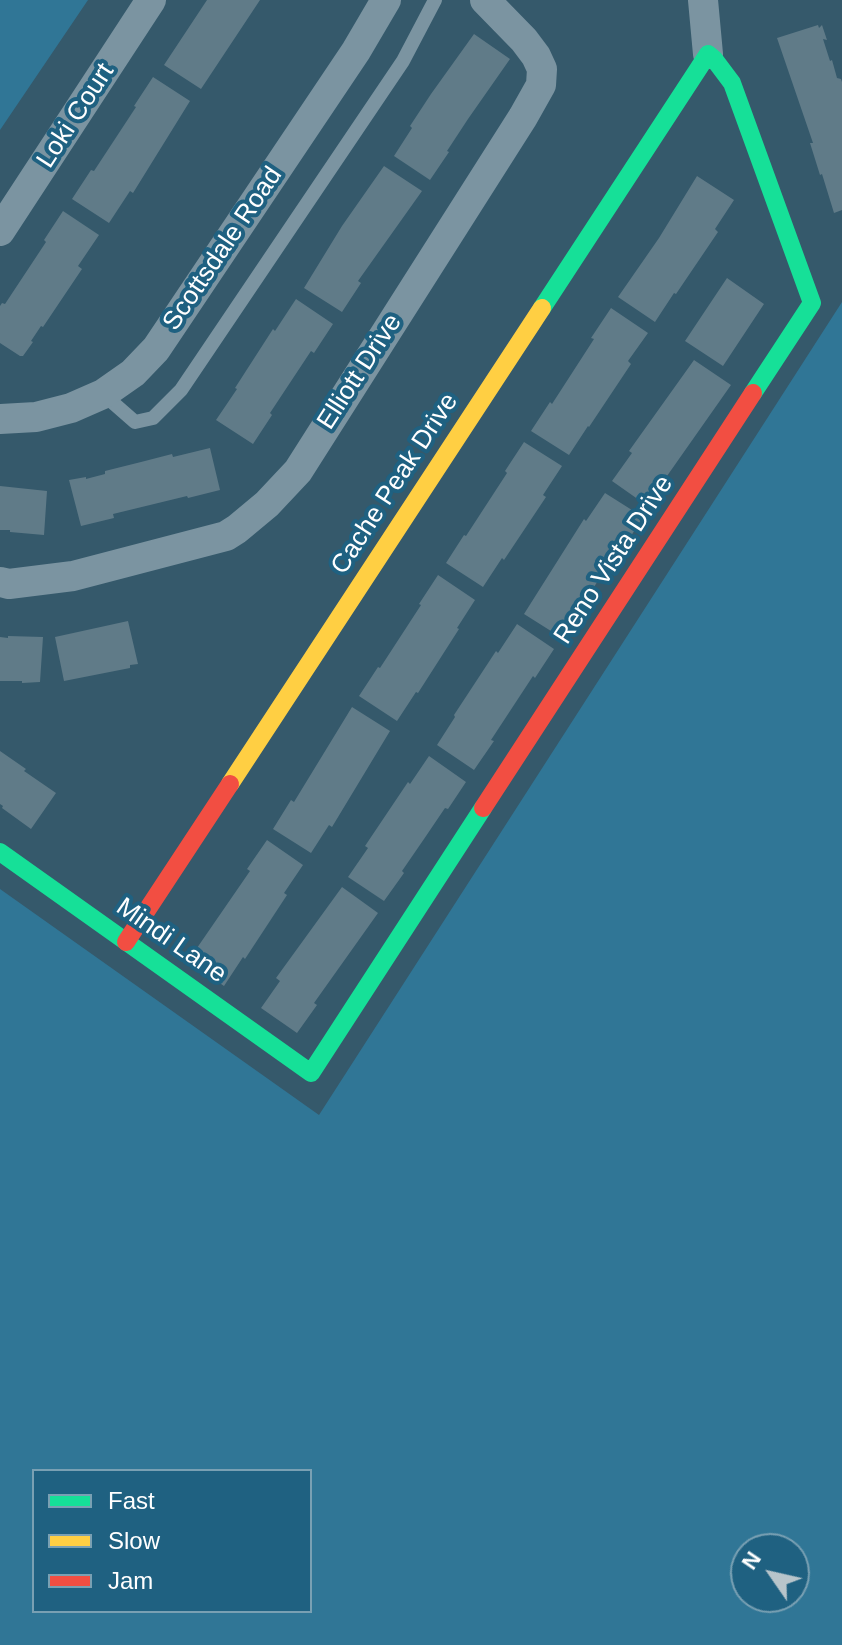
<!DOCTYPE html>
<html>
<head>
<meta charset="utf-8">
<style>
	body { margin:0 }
	#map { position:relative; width:842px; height:1645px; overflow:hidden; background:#35596b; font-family:Arial,sans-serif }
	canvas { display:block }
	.legend { position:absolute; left:32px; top:1469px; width:280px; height:144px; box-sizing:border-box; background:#1f6181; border:2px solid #79a0b3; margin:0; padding:10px 14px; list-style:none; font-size:24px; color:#fff }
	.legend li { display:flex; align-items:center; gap:16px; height:40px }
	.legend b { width:40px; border:2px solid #79a0b3 }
	.north { position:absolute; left:730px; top:1533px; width:80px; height:80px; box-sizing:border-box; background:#1f6181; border:2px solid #79a0b3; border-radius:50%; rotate:304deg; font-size:22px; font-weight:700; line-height:32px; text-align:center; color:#fff }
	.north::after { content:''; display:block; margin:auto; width:28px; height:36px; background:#b8c5cb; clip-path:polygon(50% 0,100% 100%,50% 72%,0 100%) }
</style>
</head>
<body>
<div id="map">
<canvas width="842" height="1645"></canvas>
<ul class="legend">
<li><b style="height:10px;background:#16e098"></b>Fast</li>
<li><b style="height:10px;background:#ffcf43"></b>Slow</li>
<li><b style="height:10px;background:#f24e42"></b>Jam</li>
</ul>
<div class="north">N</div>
</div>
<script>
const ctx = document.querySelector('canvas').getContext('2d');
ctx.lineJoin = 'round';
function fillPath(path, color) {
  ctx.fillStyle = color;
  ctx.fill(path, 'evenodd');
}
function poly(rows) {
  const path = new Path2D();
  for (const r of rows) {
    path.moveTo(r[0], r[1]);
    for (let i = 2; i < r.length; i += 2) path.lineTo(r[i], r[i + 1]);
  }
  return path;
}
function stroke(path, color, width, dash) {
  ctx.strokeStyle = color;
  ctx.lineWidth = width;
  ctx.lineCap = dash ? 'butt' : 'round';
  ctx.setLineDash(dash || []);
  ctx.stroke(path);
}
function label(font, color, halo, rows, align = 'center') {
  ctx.font = font + ' Arial,sans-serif';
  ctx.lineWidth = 8;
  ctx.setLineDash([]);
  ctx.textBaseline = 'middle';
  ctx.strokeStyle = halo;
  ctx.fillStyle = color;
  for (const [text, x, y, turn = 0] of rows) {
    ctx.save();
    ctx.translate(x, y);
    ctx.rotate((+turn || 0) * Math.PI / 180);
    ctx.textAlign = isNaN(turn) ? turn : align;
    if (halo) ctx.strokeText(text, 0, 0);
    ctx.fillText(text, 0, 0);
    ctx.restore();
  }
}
fillPath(poly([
	[0,0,88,0,0,130],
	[842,302,842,1645,0,1645,0,889,319,1115],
	[34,1471,310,1471,310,1611,34,1611],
	[746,1549,794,1549,794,1597,746,1597]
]), '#307696');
fillPath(poly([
	[207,0,260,0,201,89,164,65],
	[818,25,819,28,822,25,827,40,823,39,830,61,832,60,837,78,841,79,842,82,842,210,834,213,822,174,820,175,810,143,813,143,777,38],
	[474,34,510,59,468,119,447,151,449,152,430,180,394,156,412,128,410,126,431,94],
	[153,77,190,101,133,193,130,191,109,223,72,199,91,170,94,171,136,107,134,106],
	[384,166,422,191,358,281,361,283,342,312,304,288,342,226],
	[697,176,734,200,715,229,718,232,676,294,674,293,655,322,618,297,659,238],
	[63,211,99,235,78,266,82,269,43,327,41,326,31,341,33,342,23,356,20,356,0,343,0,306,2,303,5,304,46,242,44,240],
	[727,278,764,304,723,366,685,341],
	[296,299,333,324,314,353,311,351,270,413,272,415,253,444,216,420,237,389,235,388,273,329,275,331],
	[611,308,648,333,628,361,631,364,589,427,588,426,569,455,531,431,550,402,552,404,594,339,591,338],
	[694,360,731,385,667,476,669,477,649,507,612,481,632,453,629,451],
	[524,442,562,466,543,495,546,497,504,560,502,558,483,587,446,563,464,535,466,536,507,473,505,471],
	[210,448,220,490,188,498,187,496,113,514,114,518,81,526,69,480,86,477,86,479,105,474,105,471,141,462,172,454,173,457],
	[0,486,47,491,44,535,10,532,10,530,0,530],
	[605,493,643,517,624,547,621,544,562,638,524,614,584,519,586,521],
	[438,575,475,600,457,628,459,629,418,693,416,692,397,721,359,696,378,667,380,668,421,605,419,604],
	[128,621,138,664,130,665,130,668,64,681,55,637],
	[517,624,554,649,535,678,533,676,491,740,494,741,474,770,437,745,455,717,454,715,496,651,498,653],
	[8,636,43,637,40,682,22,683,22,681,0,681,0,637,8,638],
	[352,707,390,731,332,827,329,825,311,853,273,829,291,800,294,802],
	[0,751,26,769,24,771,56,793,31,829,2,808,3,806,0,804],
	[429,756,466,782,448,809,445,808,424,839,402,871,404,873,384,901,348,877,368,848,365,846,408,782,410,784],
	[267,840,303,865,284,893,287,895,245,959,243,957,224,986,188,961,250,871,247,869],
	[342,887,378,913,314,1003,317,1005,297,1033,261,1008,280,981,276,978]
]), '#607b88');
stroke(poly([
	[103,394,135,422,153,418,181,390,403,61,435,0]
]), '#7b94a1', 14);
stroke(poly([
	[703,0,708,54],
	[0,231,151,0],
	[0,419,36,417,71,408,103,394,133,373,156,349,356,51,386,0],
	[0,582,9,584,73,576,226,536,237,529,267,504,298,471,523,117,541,85,542,69,536,56,524,40,485,0]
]), '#7b94a1', 30);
stroke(poly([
	[542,308,708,54,714,59,732,83,812,303,753,393],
	[0,852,311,1073,483,808]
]), '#16e098', 18);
stroke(poly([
	[230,784,542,308]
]), '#ffcf43', 18);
stroke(poly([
	[483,808,753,393],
	[126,942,230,784]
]), '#f24e42', 18);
label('26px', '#fff', '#1f6181', [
	["Loki Court",76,116,-57],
	["Scottsdale Road",223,249,-56],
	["Elliott Drive",360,372,-57],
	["Cache Peak Drive",395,484,-57],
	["Reno Vista Drive",614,560,-57],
	["Mindi Lane",171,941,35]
]);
</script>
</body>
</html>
